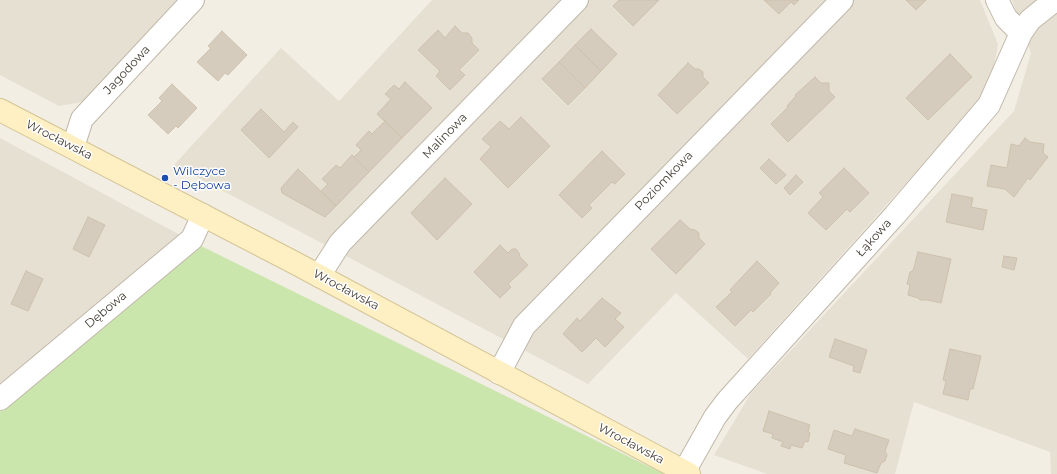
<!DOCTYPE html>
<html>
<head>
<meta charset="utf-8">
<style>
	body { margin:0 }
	canvas { display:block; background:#f2eee4 }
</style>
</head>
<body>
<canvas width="1057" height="474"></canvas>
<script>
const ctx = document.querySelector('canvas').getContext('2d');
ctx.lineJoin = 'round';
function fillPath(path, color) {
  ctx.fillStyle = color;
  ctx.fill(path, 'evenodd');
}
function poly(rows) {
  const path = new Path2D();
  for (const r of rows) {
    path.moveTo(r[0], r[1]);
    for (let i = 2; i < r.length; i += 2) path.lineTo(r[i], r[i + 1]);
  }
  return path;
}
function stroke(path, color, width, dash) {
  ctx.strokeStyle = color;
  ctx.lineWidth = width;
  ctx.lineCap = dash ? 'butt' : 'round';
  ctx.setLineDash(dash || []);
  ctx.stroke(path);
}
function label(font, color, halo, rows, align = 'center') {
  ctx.font = font + ' Montserrat,sans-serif';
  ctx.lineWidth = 3;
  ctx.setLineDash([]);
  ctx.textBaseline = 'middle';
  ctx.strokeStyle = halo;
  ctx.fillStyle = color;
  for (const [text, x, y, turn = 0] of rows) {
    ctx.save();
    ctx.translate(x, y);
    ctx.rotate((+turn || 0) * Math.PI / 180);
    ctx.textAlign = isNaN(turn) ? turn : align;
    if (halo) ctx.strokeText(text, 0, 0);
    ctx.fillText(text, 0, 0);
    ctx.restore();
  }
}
fillPath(poly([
	[0,0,178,0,82,102,59,106,0,75],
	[432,0,980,0,998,44,993,73,980,101,748,359,676,293,588,384,174,165,281,48,339,101],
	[1012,0,1057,0,1057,474,1051,474,1050,452,914,402,895,474,767,474,714,455,751,393,1014,111,1031,53],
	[0,138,182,236,0,384]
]), '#e6e0d2');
fillPath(poly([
	[199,245,664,474,0,474,0,412]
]), '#cbe6ad');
const building = poly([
	[619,0,659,0,633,26,613,6,619,0],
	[764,0,799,0,794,5,791,2,779,14,764,0],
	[906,0,926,0,916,10,906,0],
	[455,26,462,33,468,33,472,38,472,43,479,50,459,70,465,75,450,90,436,76,440,71,418,50,438,30,445,38,455,26],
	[591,29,617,54,601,71,575,45,591,29],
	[222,31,247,55,228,75,225,73,218,81,197,62,211,48,208,46,222,31],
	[575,45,601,71,585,88,559,62,575,45],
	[950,54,972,77,928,120,906,98,950,54],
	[559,62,585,88,568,105,542,79,559,62],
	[688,63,695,69,699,69,703,72,703,77,709,83,677,114,658,95,688,63],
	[815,77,821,83,829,83,829,91,835,97,788,142,771,124,788,107,787,106,796,96,795,95,815,77],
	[405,82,432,108,402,138,377,114,391,99,385,94,394,85,399,89,405,82],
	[172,84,197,108,178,128,176,126,168,134,148,115,162,101,159,98,172,84],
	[261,109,284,132,293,122,298,127,269,158,241,130,261,109],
	[521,117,550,146,508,188,480,159,491,147,482,139,500,121,509,129,521,117],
	[385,121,402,138,369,172,354,157,361,150,356,145,369,131,372,134,385,121],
	[1025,138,1030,142,1044,144,1043,153,1048,157,1030,180,1028,178,1014,197,1005,189,987,186,991,165,1007,168,1011,144,1019,146,1025,138],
	[602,151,625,174,615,184,612,182,589,205,592,208,582,218,559,195,602,151],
	[352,155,369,172,336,206,321,191,328,184,322,179,336,165,340,168,352,155],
	[769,159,786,175,776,184,760,168,769,159],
	[844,168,869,193,850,212,847,209,826,230,808,213,823,197,819,193,844,168],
	[298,169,336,206,325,217,282,193,281,188,298,169],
	[796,175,803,182,790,195,784,188,796,175],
	[445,178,472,204,437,240,411,213,445,178],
	[952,194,973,198,971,207,987,210,983,230,946,222,952,194],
	[88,217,105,225,89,257,73,249,88,217],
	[680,220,690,229,695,230,699,233,699,238,705,244,676,274,651,249,680,220],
	[500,245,508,253,512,249,516,249,519,253,520,257,528,265,508,284,511,287,500,298,474,272,500,245],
	[918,252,951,259,941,303,927,300,920,300,918,298,908,295,910,285,907,284,910,272,913,271,918,252],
	[1004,256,1017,258,1014,270,1002,267,1004,256],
	[757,261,779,283,770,293,771,294,753,312,751,310,735,326,716,307,732,292,730,290,757,261],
	[26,271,43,279,28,311,11,304,26,271],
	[602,298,621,313,615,319,624,327,605,347,596,338,582,352,563,334,577,318,580,321,602,298],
	[835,339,867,350,860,373,853,371,854,366,829,357,835,339],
	[950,349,981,356,973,389,970,389,968,400,943,394,946,381,943,380,950,349],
	[769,411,810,425,808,432,810,433,808,442,805,441,802,448,791,445,790,449,781,446,783,442,772,438,773,434,763,431,769,411],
	[855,429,889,440,885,451,887,455,885,461,881,463,877,473,844,463,846,455,828,449,834,430,852,436,855,429]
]);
fillPath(building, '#d6ccbd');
stroke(building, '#cec1ad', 1);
const street = poly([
	[997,0,1006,18,1021,33],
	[73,147,82,119,193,0],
	[319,276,340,243,577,0],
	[499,373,524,326,842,0],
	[0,399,192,239,203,215],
	[684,472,715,417,727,401,895,215,989,105,1021,33,1030,20,1055,0]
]);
const secondary = poly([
	[0,110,295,263,689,474]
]);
stroke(street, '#c0b8aa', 24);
stroke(secondary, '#d4c496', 24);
stroke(street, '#fff', 22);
stroke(secondary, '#fef0c2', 22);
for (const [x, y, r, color] of [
	[165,178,4,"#1a4fb4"]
]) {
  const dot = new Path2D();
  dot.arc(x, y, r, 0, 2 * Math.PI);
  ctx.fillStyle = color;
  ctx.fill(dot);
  stroke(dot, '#fff', 1.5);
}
label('12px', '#443e34', '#fff', [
	["Jagodowa",127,70,-47],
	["Malinowa",445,136,-46],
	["Wrocławska",59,140,27],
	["Poziomkowa",664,181,-46],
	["Łąkowa",874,238,-48],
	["Wrocławska",346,290,28],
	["Dębowa",106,310,-40],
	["Wrocławska",631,444,28]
]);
label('12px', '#164399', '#fff', [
	["Wilczyce",173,171],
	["- Dębowa",173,185]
], 'left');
</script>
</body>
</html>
